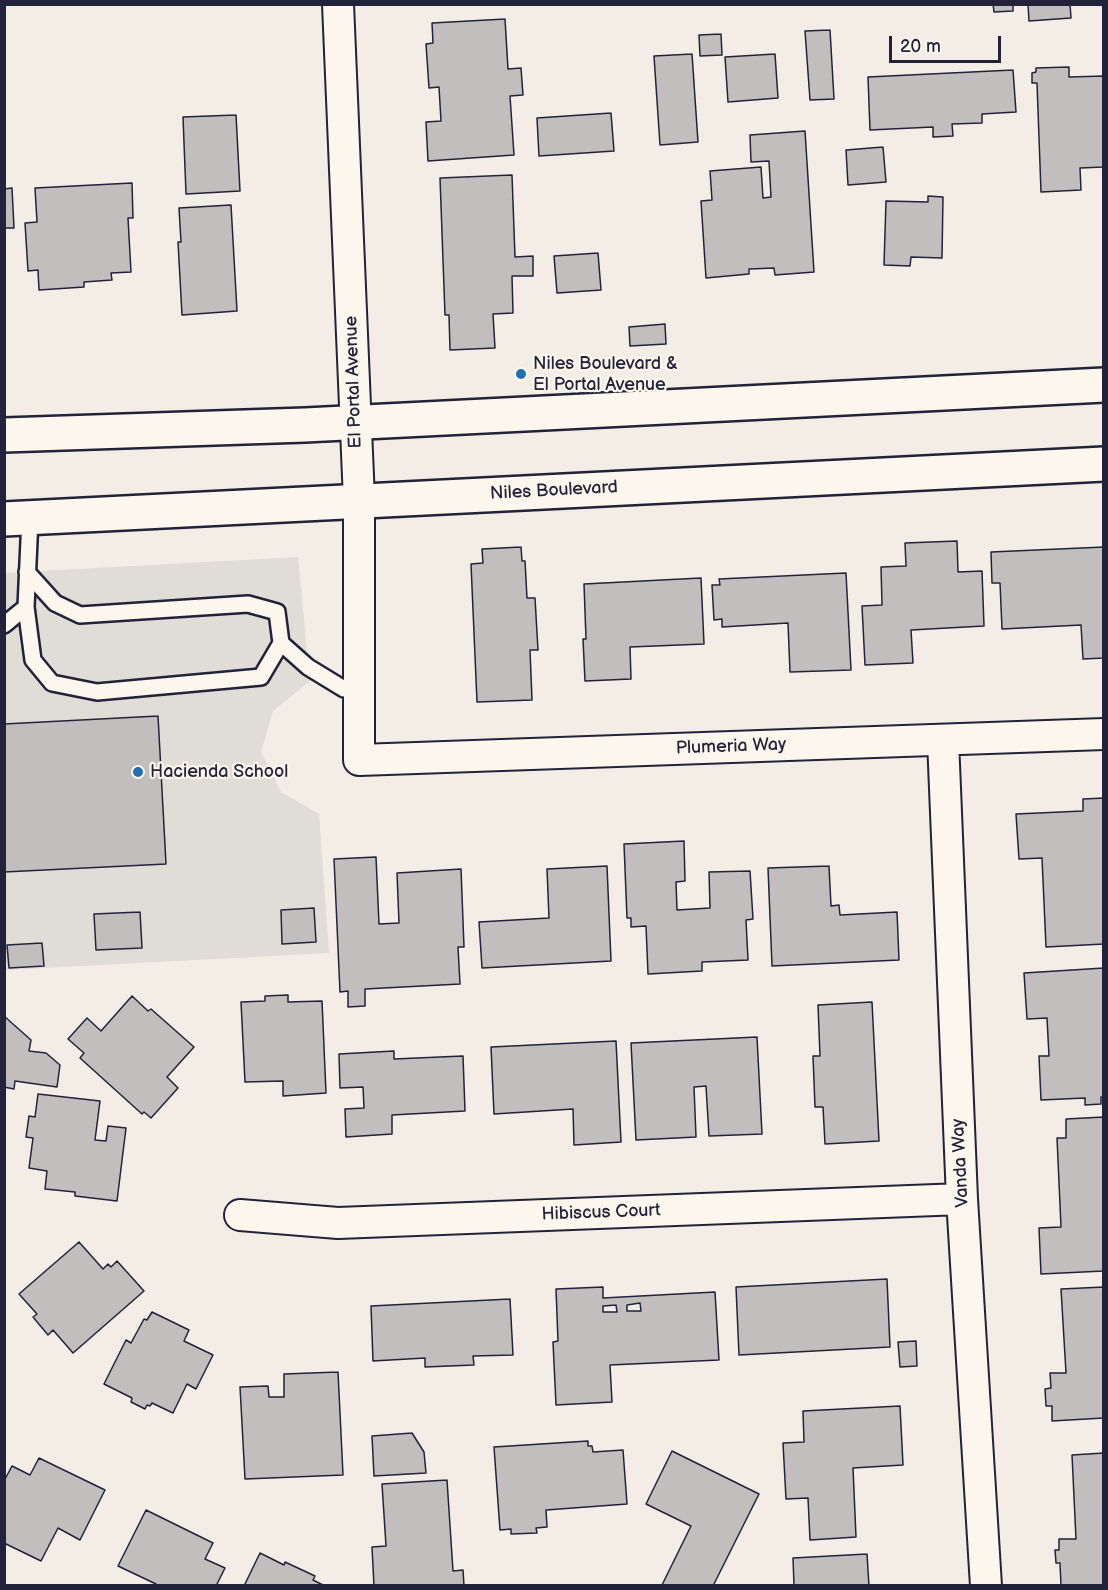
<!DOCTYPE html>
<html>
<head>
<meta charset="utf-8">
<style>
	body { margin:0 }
	#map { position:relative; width:1108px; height:1590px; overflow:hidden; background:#f2eee5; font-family:"Balsamiq Sans",sans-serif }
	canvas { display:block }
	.frame { position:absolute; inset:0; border:6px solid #22223b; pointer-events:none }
	.scale { position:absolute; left:889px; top:36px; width:112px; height:27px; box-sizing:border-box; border:3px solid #22223b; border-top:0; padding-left:8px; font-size:18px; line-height:21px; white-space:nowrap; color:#22223b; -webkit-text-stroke:4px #fbf7ec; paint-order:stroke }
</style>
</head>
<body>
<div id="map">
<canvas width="1108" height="1590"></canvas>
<div class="frame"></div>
<div class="scale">20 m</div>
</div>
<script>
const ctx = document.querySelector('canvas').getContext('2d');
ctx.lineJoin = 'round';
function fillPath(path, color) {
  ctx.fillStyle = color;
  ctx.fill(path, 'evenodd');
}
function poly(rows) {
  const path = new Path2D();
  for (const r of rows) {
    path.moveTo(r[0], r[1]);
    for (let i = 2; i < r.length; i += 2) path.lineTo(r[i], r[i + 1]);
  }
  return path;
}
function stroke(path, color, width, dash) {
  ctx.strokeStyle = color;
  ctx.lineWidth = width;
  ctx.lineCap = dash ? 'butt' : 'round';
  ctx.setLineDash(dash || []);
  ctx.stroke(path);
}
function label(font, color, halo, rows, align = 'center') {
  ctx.font = font + ' "Balsamiq Sans",sans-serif';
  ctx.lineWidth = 4.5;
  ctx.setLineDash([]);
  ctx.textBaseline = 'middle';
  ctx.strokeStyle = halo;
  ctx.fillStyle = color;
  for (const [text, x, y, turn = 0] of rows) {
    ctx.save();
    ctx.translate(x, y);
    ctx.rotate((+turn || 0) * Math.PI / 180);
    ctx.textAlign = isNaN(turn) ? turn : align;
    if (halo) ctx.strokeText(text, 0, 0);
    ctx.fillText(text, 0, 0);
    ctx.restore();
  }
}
fillPath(poly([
	[298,557,310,681,273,711,261,752,281,792,319,814,329,953,5,970,5,573]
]), '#e0dcd6');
const building = poly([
	[993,4,1013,4,1013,11,994,12,993,4],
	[1028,4,1070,4,1071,18,1029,21,1028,4],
	[505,19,508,69,521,68,523,95,510,96,514,155,428,161,426,122,441,121,439,87,429,88,426,44,433,43,432,23,505,19],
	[830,30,834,99,810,100,805,31,830,30],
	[721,34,722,55,700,56,699,35,721,34],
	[692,54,698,142,660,145,654,56,692,54],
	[775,54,778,98,728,102,725,57,775,54],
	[1069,67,1069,77,1104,76,1104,167,1080,168,1081,190,1041,192,1037,83,1032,83,1032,73,1036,72,1036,68,1069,67],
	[1013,70,1016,112,982,114,982,123,952,124,953,136,933,137,933,127,870,130,868,77,1013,70],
	[611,113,614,151,539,156,537,118,611,113],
	[236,115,240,191,186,194,183,117,236,115],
	[805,131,814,272,775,275,774,268,749,269,749,274,706,278,701,201,712,200,710,171,761,167,763,198,771,197,769,161,751,162,750,135,805,131],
	[883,147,886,182,848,185,846,150,883,147],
	[512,175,515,257,533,256,533,276,512,276,513,313,493,314,495,348,450,350,449,315,445,315,440,178,512,175],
	[132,183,133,218,128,218,131,272,111,273,112,280,84,282,84,287,39,290,38,270,28,271,25,223,37,222,35,188,132,183],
	[12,188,14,228,4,228,4,189,12,188],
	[928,196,943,197,942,258,911,257,910,266,884,265,886,201,928,202,928,196],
	[231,205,237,311,182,315,178,242,181,242,179,208,231,205],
	[598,253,601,290,557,293,554,256,598,253],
	[665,324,666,344,630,346,629,327,665,324],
	[957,541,958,572,982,571,984,626,911,630,913,663,865,665,862,606,882,605,881,567,906,566,905,543,957,541],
	[521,547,522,561,525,561,527,598,535,598,538,650,530,650,532,700,477,702,471,564,483,563,482,549,521,547],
	[1104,547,1104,658,1083,659,1081,625,1002,629,1000,583,992,583,991,552,1104,547],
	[846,573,851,670,790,672,788,623,722,627,722,619,714,620,712,585,720,585,719,579,846,573],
	[701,578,704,644,630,647,631,679,585,681,583,639,586,639,584,584,701,578],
	[158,716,166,864,4,872,4,724,158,716],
	[1104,798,1104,944,1046,947,1042,858,1019,859,1016,814,1083,811,1083,799,1104,798],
	[684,841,685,881,676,882,677,910,710,908,709,872,750,871,753,919,746,920,748,960,702,962,702,971,648,974,646,926,631,927,631,918,627,918,624,844,684,841],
	[376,857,379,924,399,923,397,873,461,869,464,947,458,947,460,984,365,989,365,1006,348,1007,348,991,340,992,334,859,376,857],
	[607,866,611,961,482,968,479,922,549,918,547,869,607,866],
	[829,866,831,906,839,905,840,915,897,912,899,960,772,966,768,868,829,866],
	[314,908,316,942,282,944,281,910,314,908],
	[140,912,142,948,96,950,94,914,140,912],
	[42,943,44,966,9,968,7,945,42,943],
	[1104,968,1104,1097,1101,1097,1101,1104,1085,1105,1085,1098,1041,1100,1039,1056,1049,1056,1047,1018,1027,1019,1024,973,1104,968],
	[288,995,288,1002,322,1001,326,1093,283,1096,283,1081,245,1082,241,1002,265,1001,265,996,288,995],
	[132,996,148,1011,151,1009,194,1047,167,1077,178,1088,151,1118,144,1112,142,1114,80,1058,84,1053,68,1039,87,1018,101,1031,132,996],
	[872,1002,879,1141,825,1144,823,1107,815,1107,813,1056,820,1056,818,1005,872,1002],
	[4,1016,31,1040,29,1051,46,1053,60,1065,57,1087,15,1081,14,1089,4,1087,4,1016],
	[757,1037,762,1134,709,1136,706,1086,694,1087,696,1137,636,1140,631,1043,757,1037],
	[616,1041,621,1142,574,1145,573,1109,494,1114,491,1047,616,1041],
	[394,1051,394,1059,463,1056,465,1111,392,1115,392,1134,346,1137,345,1109,364,1108,363,1087,340,1088,339,1054,394,1051],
	[38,1094,100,1101,95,1140,106,1141,108,1126,126,1128,117,1201,75,1196,75,1192,45,1189,47,1171,29,1168,33,1138,26,1137,29,1116,35,1117,38,1094],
	[1104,1117,1104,1271,1041,1274,1039,1228,1061,1227,1057,1138,1066,1138,1066,1119,1104,1117],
	[79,1242,103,1269,108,1264,111,1267,117,1261,144,1291,73,1353,53,1330,48,1335,33,1317,37,1314,19,1294,79,1242],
	[887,1279,890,1347,739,1355,736,1287,887,1279],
	[603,1287,603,1298,715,1292,719,1360,610,1365,612,1402,556,1405,553,1342,558,1341,556,1289,603,1287],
	[640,1303,641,1311,627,1311,627,1305,640,1303],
	[616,1305,617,1312,603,1312,603,1306,616,1305],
	[1104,1287,1104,1418,1052,1421,1052,1406,1046,1406,1045,1389,1051,1388,1050,1373,1066,1373,1061,1289,1104,1287],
	[510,1299,513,1355,473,1356,474,1365,425,1367,425,1358,373,1361,371,1306,510,1299],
	[152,1312,189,1330,184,1341,213,1355,196,1389,187,1384,173,1413,152,1403,150,1406,147,1405,145,1409,131,1402,132,1398,104,1384,126,1340,131,1343,144,1319,147,1320,152,1312],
	[916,1341,917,1366,900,1367,898,1342,916,1341],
	[338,1372,343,1475,245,1479,240,1387,268,1386,269,1397,284,1397,284,1374,338,1372],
	[900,1406,903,1465,853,1468,856,1537,810,1540,808,1498,786,1499,783,1443,804,1442,803,1411,900,1406],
	[412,1433,424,1452,426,1473,374,1476,372,1436,412,1433],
	[588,1441,588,1446,592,1446,593,1452,623,1450,627,1504,546,1510,547,1527,536,1528,537,1533,511,1534,511,1529,500,1530,494,1447,588,1441],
	[672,1451,759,1494,713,1586,662,1585,691,1526,646,1504,672,1451],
	[1104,1453,1104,1585,1061,1586,1060,1563,1056,1563,1055,1550,1059,1550,1059,1539,1076,1539,1072,1455,1104,1453],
	[39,1458,105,1490,80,1540,58,1528,41,1561,4,1543,4,1481,12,1466,30,1475,39,1458],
	[447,1480,453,1571,463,1570,464,1586,374,1586,372,1547,386,1546,382,1484,447,1480],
	[146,1510,213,1543,205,1559,225,1568,216,1586,155,1586,156,1584,118,1566,146,1510],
	[260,1553,284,1565,285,1562,315,1576,313,1580,325,1586,244,1586,260,1553],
	[867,1554,869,1586,794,1586,793,1558,867,1554]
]);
fillPath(building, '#c2bebe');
stroke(building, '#22223b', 1.5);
const service = poly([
	[26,607,33,660,52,683,97,692,261,677,281,643,277,612,248,604,80,615,55,603,27,572],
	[4,625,26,607,30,518],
	[281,643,308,667,344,689,359,687]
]);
const minor = poly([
	[338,4,359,500,359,760,1104,734],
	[943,740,962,1199,986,1586],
	[240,1215,338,1223,962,1199]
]);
const secondary = poly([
	[4,435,305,425,1104,385],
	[4,519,1104,464]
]);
stroke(service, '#22223b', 20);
stroke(minor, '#22223b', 34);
stroke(secondary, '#22223b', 38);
stroke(service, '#fbf7ec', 15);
stroke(minor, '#fbf7ec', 30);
stroke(secondary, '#fbf7ec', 33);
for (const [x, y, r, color] of [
	[521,374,6,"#1f6fb2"],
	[138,772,6,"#1f6fb2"]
]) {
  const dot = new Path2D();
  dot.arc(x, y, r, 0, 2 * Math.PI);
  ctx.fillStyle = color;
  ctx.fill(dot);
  stroke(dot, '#fbf7ec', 2);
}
label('18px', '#22223b', '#fbf7ec', [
	["Niles Boulevard &",533,364],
	["El Portal Avenue",533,385],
	["Hacienda School",150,772]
], 'left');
label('18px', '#22223b', '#fbf7ec', [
	["El Portal Avenue",354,382,-92],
	["Niles Boulevard",554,491,-3],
	["Plumeria Way",731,747,-2],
	["Vanda Way",961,1163,-93],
	["Hibiscus Court",601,1213,-2]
]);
</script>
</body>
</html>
